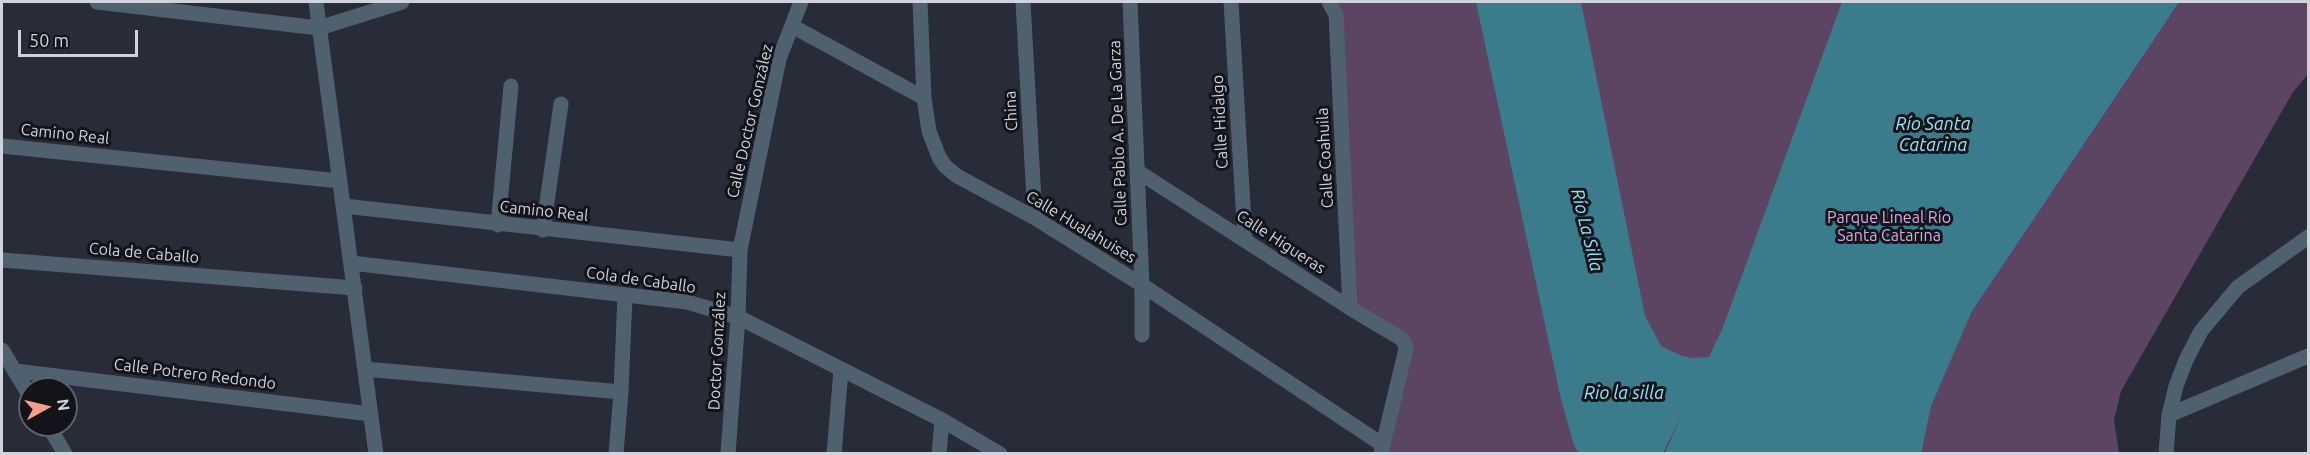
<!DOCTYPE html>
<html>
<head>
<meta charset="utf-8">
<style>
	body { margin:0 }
	#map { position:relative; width:2310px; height:455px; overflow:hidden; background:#272c38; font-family:Ubuntu,sans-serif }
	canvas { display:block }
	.frame { position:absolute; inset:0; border:3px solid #d0d3db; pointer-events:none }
	.north { position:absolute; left:18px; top:377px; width:60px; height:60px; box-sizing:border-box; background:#12141a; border:2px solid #5e6067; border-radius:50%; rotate:82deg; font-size:16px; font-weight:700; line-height:24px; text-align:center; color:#d0d3db }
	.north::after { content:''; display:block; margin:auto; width:21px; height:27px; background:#f49e89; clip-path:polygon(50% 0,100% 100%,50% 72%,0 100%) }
	.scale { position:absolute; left:18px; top:30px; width:120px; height:27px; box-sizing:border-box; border:3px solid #d0d3db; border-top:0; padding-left:8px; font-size:18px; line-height:21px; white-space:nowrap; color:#d0d3db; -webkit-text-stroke:4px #12141a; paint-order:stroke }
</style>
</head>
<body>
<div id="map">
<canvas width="2310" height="455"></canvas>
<div class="frame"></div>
<div class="north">N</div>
<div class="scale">50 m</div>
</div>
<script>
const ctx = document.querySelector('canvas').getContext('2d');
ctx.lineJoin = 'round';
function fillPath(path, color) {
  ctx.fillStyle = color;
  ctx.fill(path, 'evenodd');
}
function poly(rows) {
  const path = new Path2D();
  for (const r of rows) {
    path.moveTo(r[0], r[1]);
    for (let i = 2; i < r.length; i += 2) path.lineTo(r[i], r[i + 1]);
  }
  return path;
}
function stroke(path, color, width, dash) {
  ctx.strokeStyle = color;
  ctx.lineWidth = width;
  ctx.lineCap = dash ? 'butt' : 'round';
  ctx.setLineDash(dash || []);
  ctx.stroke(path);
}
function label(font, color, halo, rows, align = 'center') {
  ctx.font = font + ' Ubuntu,sans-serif';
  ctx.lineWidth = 6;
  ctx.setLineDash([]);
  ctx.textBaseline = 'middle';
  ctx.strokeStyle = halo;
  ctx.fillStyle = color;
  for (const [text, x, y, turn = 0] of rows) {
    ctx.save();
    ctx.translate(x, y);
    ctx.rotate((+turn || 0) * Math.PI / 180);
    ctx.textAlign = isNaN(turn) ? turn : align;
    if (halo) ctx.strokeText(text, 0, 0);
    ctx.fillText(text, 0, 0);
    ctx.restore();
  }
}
fillPath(poly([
	[1329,2,2308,2,2308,74,2293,92,2121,391,2114,420,2119,453,1381,453,1406,347,1350,308]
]), '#5c4563');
fillPath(poly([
	[1476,2,1581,2,1645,316,1661,346,1682,356,1693,358,1709,357,1723,327,1842,2,2179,2,1972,311,1931,406,1921,454,1665,453,1682,414,1663,453,1578,453,1573,442,1561,399]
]), '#3a7c8b');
stroke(poly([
	[97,2,319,28,402,2],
	[316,2,376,454],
	[920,2,924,98,929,131,939,157,945,166,957,176,1035,218,1142,285,1383,445],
	[1023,2,1035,218],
	[1130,2,1142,285,1142,335],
	[1231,2,1245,240],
	[1329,2,1336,15,1350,308],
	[792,26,924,98],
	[2,146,340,181],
	[1137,171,1350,308,1402,339,1406,347,1405,353,1381,453],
	[344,206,740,250],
	[498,225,511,86],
	[543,230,561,104],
	[2,260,355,288],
	[351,263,687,302,738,317,942,420,1000,454],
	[2,350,30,396],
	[365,369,621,392],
	[15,371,371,414],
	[2169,415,2308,356],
	[48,425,65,454],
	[616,454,621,392,625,295],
	[728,454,738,317,740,250,779,59,801,2],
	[834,454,841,370],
	[939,454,942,420],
	[2166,454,2169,415,2176,386,2186,360,2201,331,2238,287,2308,237]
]), '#4f616f', 15);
label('16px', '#d0d3db', '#12141a', [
	["China",1011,111,-93],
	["Calle Doctor González",750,121,-77],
	["Calle Hidalgo",1220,122,-93],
	["Calle Pablo A. De La Garza",1118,133,-92],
	["Camino Real",65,134,6],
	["Calle Coahuila",1325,158,-93],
	["Camino Real",544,211,6],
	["Calle Hualahuises",1081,227,31],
	["Calle Higueras",1281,242,33],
	["Cola de Caballo",144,253,5],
	["Cola de Caballo",641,280,8],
	["Doctor González",717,351,-87],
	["Calle Potrero Redondo",195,374,7]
]);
label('16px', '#d9aae8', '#12141a', [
	["Parque Lineal Río",1889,218],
	["Santa Catarina",1889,236]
]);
label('italic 18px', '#97e5f8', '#12141a', [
	["Río Santa",1933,124],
	["Catarina",1933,145],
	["Río La Silla",1587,230,76],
	["Rio la silla",1624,393]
]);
</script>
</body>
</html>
